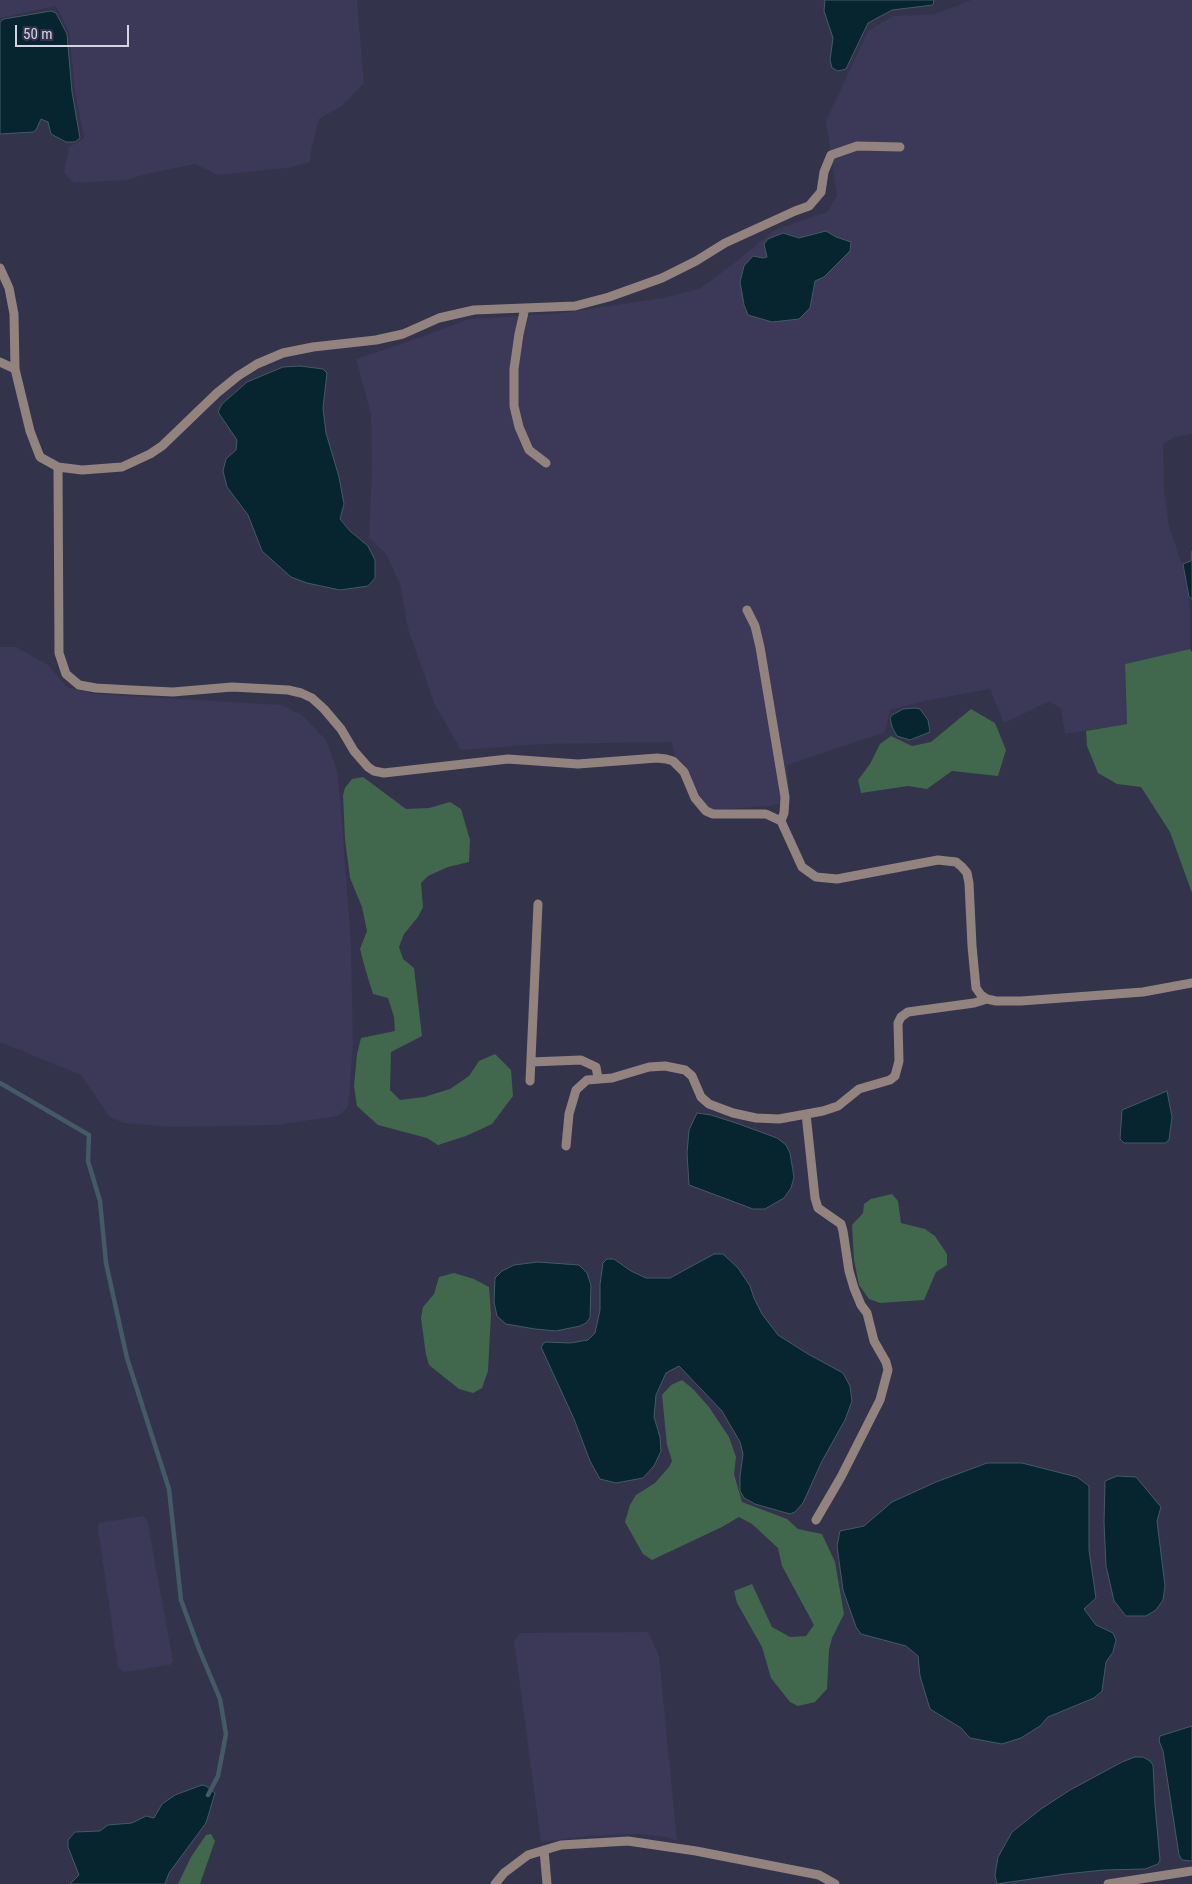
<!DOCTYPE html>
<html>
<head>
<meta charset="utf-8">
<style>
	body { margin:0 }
	#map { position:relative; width:1192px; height:1884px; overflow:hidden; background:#34334c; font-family:"Roboto Condensed",sans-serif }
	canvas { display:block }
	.scale { position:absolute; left:15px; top:25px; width:114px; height:22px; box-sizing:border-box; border:2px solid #d4d4e4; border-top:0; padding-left:6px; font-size:15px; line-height:18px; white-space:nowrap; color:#d4d4e4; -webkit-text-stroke:4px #34334c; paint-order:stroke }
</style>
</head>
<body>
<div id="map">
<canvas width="1192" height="1884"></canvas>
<div class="scale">50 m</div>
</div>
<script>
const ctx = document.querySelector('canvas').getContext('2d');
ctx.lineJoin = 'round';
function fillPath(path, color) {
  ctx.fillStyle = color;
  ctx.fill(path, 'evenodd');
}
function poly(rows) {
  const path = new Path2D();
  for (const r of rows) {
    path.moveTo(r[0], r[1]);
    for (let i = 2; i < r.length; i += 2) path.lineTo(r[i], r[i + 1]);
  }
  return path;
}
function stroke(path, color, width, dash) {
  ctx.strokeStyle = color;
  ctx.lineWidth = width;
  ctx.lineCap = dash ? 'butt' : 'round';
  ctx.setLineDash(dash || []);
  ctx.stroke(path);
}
fillPath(poly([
	[0,0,357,0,364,83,342,106,319,119,312,146,310,162,288,168,218,175,195,164,142,175,127,180,74,183,64,173,69,147,84,138,75,90,69,32,56,6,0,18],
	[971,0,1192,0,1192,434,1174,437,1163,444,1164,491,1169,526,1185,573,1190,610,1190,649,1125,664,1127,724,1065,734,1061,709,1050,701,1004,723,990,689,924,701,890,710,885,732,787,765,790,801,770,806,716,810,705,805,685,766,675,757,672,742,543,744,461,750,435,705,408,629,400,584,386,554,369,538,372,470,371,414,356,359,413,340,469,319,561,313,663,298,699,289,732,265,774,230,827,212,837,196,826,121,868,31,893,16,935,14],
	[0,647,16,647,48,665,67,687,95,694,282,705,302,715,326,740,337,770,340,796,351,945,353,1044,350,1086,348,1107,338,1116,277,1125,172,1127,123,1123,109,1116,81,1075,0,1042],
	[143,1516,147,1519,173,1661,170,1665,124,1672,118,1667,98,1528,99,1523],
	[648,1632,659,1656,677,1841,667,1837,639,1834,586,1836,541,1842,514,1640,521,1633]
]), '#3b3858');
fillPath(poly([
	[1190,649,1192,652,1192,893,1170,832,1141,787,1117,784,1098,773,1087,746,1086,731,1127,724,1125,664],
	[971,709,995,723,1006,750,998,776,952,771,927,789,908,786,861,793,858,780,870,764,880,744,891,736,912,746,931,742],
	[363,777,406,809,429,808,450,802,461,809,470,840,469,862,448,867,428,876,421,883,423,907,418,917,404,934,399,947,403,959,414,968,422,1036,391,1052,390,1090,400,1100,424,1097,450,1089,469,1076,479,1061,495,1054,511,1070,513,1096,492,1124,466,1136,438,1145,427,1138,378,1125,357,1106,354,1086,357,1054,361,1038,395,1031,394,1017,388,998,373,994,365,968,360,949,367,931,362,907,350,878,345,839,343,795,345,788,352,779],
	[892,1194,898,1201,901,1223,925,1229,935,1236,947,1254,947,1265,936,1272,924,1300,880,1303,869,1299,859,1285,854,1260,852,1225,863,1213,864,1204,871,1199],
	[454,1273,474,1279,489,1287,491,1314,488,1371,482,1388,473,1393,459,1389,429,1365,426,1355,421,1318,423,1307,434,1294,439,1277],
	[682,1380,693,1389,709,1407,729,1437,736,1457,734,1474,742,1502,787,1519,798,1529,822,1534,835,1562,844,1614,832,1638,829,1650,827,1689,815,1702,798,1706,790,1702,771,1678,762,1647,737,1603,734,1591,752,1584,772,1627,790,1637,806,1636,814,1625,782,1566,778,1548,752,1524,739,1517,722,1527,652,1560,643,1554,625,1522,630,1505,636,1495,655,1483,669,1467,672,1461,667,1445,662,1395,671,1385],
	[211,1834,215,1841,200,1884,178,1884,191,1857,206,1835]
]), '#41674c');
const water = poly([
	[825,0,934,0,933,5,892,10,868,23,846,69,838,71,832,68,830,60,833,38,824,11,825,0],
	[51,11,56,13,67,34,72,92,80,138,75,142,66,142,51,134,48,122,41,119,36,130,33,132,0,134,0,22,4,19,51,11],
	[826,231,836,237,851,242,850,251,824,277,815,281,810,308,799,319,772,322,748,315,744,305,740,282,744,266,753,256,763,258,767,257,764,244,768,239,783,233,799,238,826,231],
	[300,366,323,369,327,373,323,408,326,433,339,477,344,504,340,519,350,531,368,546,375,560,375,578,368,586,340,590,307,583,291,577,262,551,248,515,227,487,223,471,226,459,236,450,237,440,218,412,222,404,247,382,283,367,300,366],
	[1192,551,1192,599,1189,597,1183,564,1191,561,1192,551],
	[915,708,920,709,928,720,930,732,910,740,897,736,892,727,890,718,892,715,903,709,915,708],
	[1167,1091,1172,1117,1169,1140,1165,1143,1124,1143,1120,1139,1122,1110,1167,1091],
	[697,1113,711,1115,739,1124,777,1138,786,1145,790,1153,794,1177,791,1188,784,1198,765,1209,753,1209,689,1185,687,1153,689,1130,697,1113],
	[714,1254,723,1254,738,1268,750,1286,754,1298,762,1314,778,1335,808,1354,843,1373,850,1386,852,1401,845,1420,822,1461,803,1503,795,1512,790,1514,755,1504,744,1498,740,1491,740,1476,743,1454,740,1442,722,1411,679,1366,666,1373,656,1395,654,1417,660,1437,661,1451,654,1466,643,1478,616,1483,600,1479,590,1461,574,1419,541,1347,545,1342,570,1343,588,1340,595,1333,600,1310,600,1284,603,1263,607,1259,614,1259,631,1271,646,1278,670,1278,714,1254],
	[538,1262,579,1265,587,1273,591,1285,590,1318,586,1323,580,1326,556,1331,535,1329,506,1324,497,1316,494,1302,495,1278,502,1271,514,1265,538,1262],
	[987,1463,1022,1463,1077,1477,1089,1486,1089,1550,1096,1598,1084,1609,1096,1625,1113,1633,1116,1640,1113,1652,1106,1662,1102,1691,1094,1698,1048,1717,1040,1726,1021,1738,1002,1744,970,1738,961,1728,930,1709,920,1676,918,1656,906,1646,861,1634,856,1627,843,1590,837,1546,840,1531,864,1526,892,1502,936,1482,987,1463],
	[1117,1476,1136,1477,1161,1507,1157,1521,1165,1586,1163,1600,1156,1610,1146,1616,1126,1616,1114,1601,1106,1566,1104,1522,1105,1481,1117,1476],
	[1192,1726,1192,1861,1191,1861,1182,1860,1179,1855,1163,1751,1159,1741,1160,1736,1192,1726],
	[1135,1757,1143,1757,1150,1761,1153,1765,1155,1805,1160,1860,1158,1864,1145,1869,1104,1870,1065,1874,997,1884,995,1875,998,1857,1012,1832,1041,1809,1070,1790,1122,1762,1135,1757],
	[202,1785,206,1786,215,1793,206,1823,169,1873,165,1884,70,1884,79,1875,68,1847,68,1840,75,1832,100,1831,108,1825,132,1823,146,1816,154,1818,162,1804,175,1795,202,1785]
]);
fillPath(water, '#06252e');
stroke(water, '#445a65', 1);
stroke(poly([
	[0,1083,89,1135,88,1161,100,1201,106,1263,127,1358,169,1489,181,1600,199,1649,220,1699,226,1734,218,1776,208,1795]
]), '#445a65', 4.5);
stroke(poly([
	[0,268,9,288,14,314,15,369,30,431,40,457,58,467,82,470,122,467,150,454,162,446,217,393,238,376,257,364,283,353,313,347,376,340,403,334,439,318,474,310,575,306,609,297,662,278,696,261,725,243,795,211,809,206,821,192,824,172,831,155,857,146,900,147],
	[525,308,519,334,514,369,514,406,519,427,529,450,546,463],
	[0,362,15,369],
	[58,467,59,653,66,674,79,685,96,688,131,690,173,692,232,687,288,690,301,693,312,698,324,709,341,729,354,751,368,767,374,771,384,773,508,759,578,764,657,758,666,759,673,761,684,772,695,798,706,811,713,814,766,814,781,821,802,867,816,877,837,879,938,860,956,862,962,867,967,873,969,883,972,946,976,988,981,995,987,999,996,1001,1021,1001,1143,992,1192,983],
	[747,610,755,626,760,647,785,797,784,813,781,821],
	[531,1062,581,1060,596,1067,598,1078],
	[530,1081,538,904],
	[806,1114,815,1198,818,1208,841,1224,843,1231,849,1271,854,1288,861,1305,867,1313,874,1341,886,1362,888,1370,880,1400,841,1477,816,1520],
	[566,1146,569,1114,576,1090,587,1080,612,1078,649,1067,665,1066,685,1070,692,1076,701,1097,709,1104,733,1113,756,1118,779,1119,823,1111,838,1106,859,1089,890,1080,895,1076,899,1061,898,1023,901,1017,908,1012,974,1003,987,999],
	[544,1850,547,1884],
	[495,1884,504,1873,528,1855,561,1845,628,1841,696,1851,819,1875,835,1884],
	[1108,1884,1192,1871]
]), '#92837f', 9);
</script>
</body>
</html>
